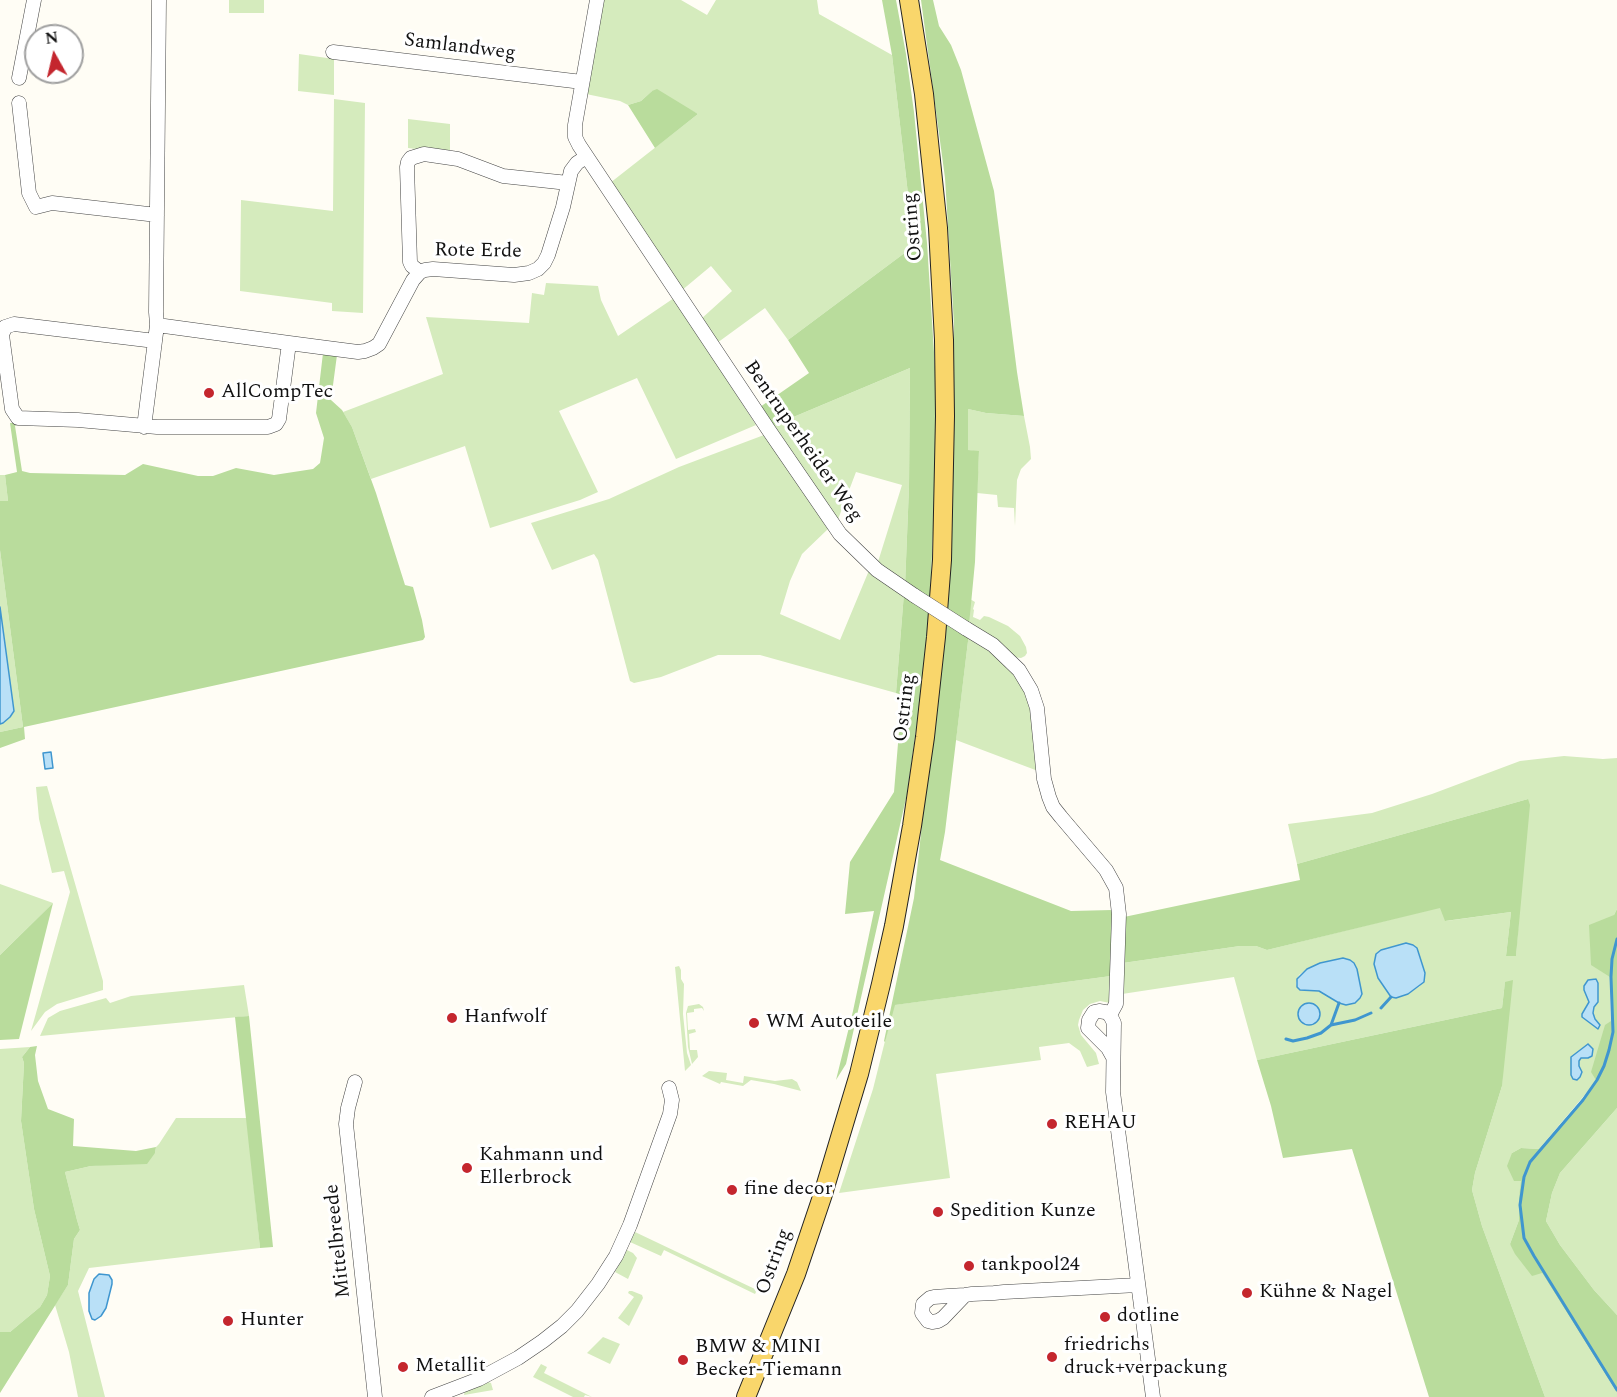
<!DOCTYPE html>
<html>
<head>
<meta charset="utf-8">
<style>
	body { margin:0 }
	#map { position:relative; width:1617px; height:1397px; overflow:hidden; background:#fffdf5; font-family:Spectral,serif }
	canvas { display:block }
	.north { position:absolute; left:24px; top:24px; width:60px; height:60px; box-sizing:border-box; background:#fff; border:2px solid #a0a0a0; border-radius:50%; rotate:352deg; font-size:16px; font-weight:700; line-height:24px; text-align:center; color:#111 }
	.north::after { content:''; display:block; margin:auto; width:21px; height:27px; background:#c4262e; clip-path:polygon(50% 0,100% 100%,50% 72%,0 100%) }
</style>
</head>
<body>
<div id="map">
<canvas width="1617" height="1397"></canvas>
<div class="north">N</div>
</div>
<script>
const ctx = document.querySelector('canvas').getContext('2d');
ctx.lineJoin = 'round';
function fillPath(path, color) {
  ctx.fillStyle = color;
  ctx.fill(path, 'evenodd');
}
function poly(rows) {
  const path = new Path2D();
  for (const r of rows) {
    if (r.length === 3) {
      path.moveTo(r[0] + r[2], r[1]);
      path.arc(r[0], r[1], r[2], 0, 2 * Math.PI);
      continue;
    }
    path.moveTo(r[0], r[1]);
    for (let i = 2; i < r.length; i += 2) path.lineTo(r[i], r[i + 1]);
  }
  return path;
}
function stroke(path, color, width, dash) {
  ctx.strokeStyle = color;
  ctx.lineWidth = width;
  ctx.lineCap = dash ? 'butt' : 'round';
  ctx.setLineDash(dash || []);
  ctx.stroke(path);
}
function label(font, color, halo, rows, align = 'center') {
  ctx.font = font + ' Spectral,serif';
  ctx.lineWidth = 6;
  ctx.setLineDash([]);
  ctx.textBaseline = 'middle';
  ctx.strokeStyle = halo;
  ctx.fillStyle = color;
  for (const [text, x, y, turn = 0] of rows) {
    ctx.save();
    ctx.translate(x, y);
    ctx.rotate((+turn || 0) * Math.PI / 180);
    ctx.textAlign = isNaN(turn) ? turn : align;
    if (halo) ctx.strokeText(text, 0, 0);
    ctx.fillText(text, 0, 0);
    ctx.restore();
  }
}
fillPath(poly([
	[229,0,264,0,264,13,229,13],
	[602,0,681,0,707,15,716,0,817,0,819,14,892,55,914,246,788,340,765,308,717,343,701,319,732,291,711,266,681,291,610,183,698,114,652,91,641,101,628,105,620,101,586,94],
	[299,54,334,59,334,95,298,91],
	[334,99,365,103,363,313,332,311,332,303,240,291,241,200,333,211],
	[408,119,450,124,450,153,408,148],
	[546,283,598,286,601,300,618,336,674,298,756,425,676,459,637,378,559,411,598,492,580,500,490,528,465,446,371,479,352,427,343,412,443,374,426,317,529,323,532,293,544,295],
	[910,368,909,487,905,586,877,565,902,485,856,472,837,522,772,426],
	[968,409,986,413,1024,416,1030,447,1031,459,1021,469,1017,480,1015,526,1014,508,998,507,997,495,977,493,979,452,968,450],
	[764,435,828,529,802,554,790,581,780,614,840,640,870,568,904,593,896,693,760,655,718,655,661,677,634,683,630,681,598,560,594,554,552,570,531,523,609,499,679,467],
	[0,475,5,475,8,501,0,501],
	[0,550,23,727,0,732,0,724,3,723,14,710,0,607],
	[970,599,975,602,973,609,974,610,973,617,980,620,984,616,989,617,1008,626,1020,636,1026,647,1027,653,1025,656,1021,658,1013,657,969,625],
	[969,633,1012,668,1029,697,1038,771,956,740],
	[1564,756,1603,759,1617,758,1617,909,1614,915,1610,977,1611,1021,1596,1080,1588,1091,1539,1149,1521,1148,1512,1153,1522,1181,1519,1198,1519,1220,1510,1244,1542,1273,1617,1393,1617,1397,1545,1397,1482,1226,1472,1190,1475,1173,1502,1086,1505,982,1502,1008,1257,1060,1234,977,1122,994,1123,963,1240,946,1256,946,1267,950,1441,907,1446,921,1511,912,1506,956,1516,956,1528,799,1297,864,1288,824,1372,813,1432,794,1520,761],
	[1413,945,1417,948,1425,973,1420,986,1408,994,1396,998],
	[1343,958,1346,958,1354,963,1357,969,1362,994,1339,1003,1319,991,1300,990,1297,987,1296,983,1299,975,1307,969,1320,963],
	[47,786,103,981,103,990,57,1004,45,1012,31,1031,70,892,64,871,52,873,39,819,36,787],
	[0,884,53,903,0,955],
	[679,966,681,970,681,979,684,984,683,1014,687,1053,691,1065,685,1071,675,967],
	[1111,976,1110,1003,1100,1001,1090,1004,1083,1010,1079,1020,1078,1025,1081,1035,1096,1053,1099,1064,1087,1067,1080,1051,1069,1043,1039,1047,1041,1060,936,1074,950,1178,839,1193,873,1089,894,1005],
	[244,985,249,1016,40,1036,48,1018,60,1011,106,998,110,1003,131,996],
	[699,1004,703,1007,704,1011,702,1008,694,1009,694,1012,687,1013,688,1030,695,1029,696,1032,689,1034,690,1050,697,1050,698,1057,692,1064,688,1047,686,1013,688,1006],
	[30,1047,22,1057,24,1063,21,1121,34,1209,50,1276,47,1295,40,1307,10,1332,0,1332,0,1049],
	[709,1071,727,1073,726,1080,743,1083,744,1076,775,1081,792,1079,797,1082,801,1091,774,1084,751,1080,743,1086,721,1082,720,1084,702,1076],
	[1617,1108,1617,1315,1594,1290,1560,1245,1546,1221,1552,1193,1560,1173],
	[176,1118,247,1118,260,1248,89,1268,78,1291,105,1397,78,1397,69,1352,55,1305,68,1285,74,1239,80,1230,77,1220,65,1172,91,1166,110,1164,155,1153,156,1147,159,1144],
	[635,1232,757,1290,755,1294,664,1250,661,1256,630,1242],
	[627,1250,633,1253,637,1258,628,1279,615,1272],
	[629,1291,632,1291,642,1295,643,1298,629,1326,618,1318,634,1297,628,1293],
	[603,1337,620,1344,610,1364,587,1353],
	[541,1364,547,1367,544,1373,592,1397,585,1395,584,1397,573,1397,533,1377],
	[488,1382,491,1383,493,1390,464,1395,465,1391]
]), '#d5ebbd');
fillPath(poly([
	[882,0,896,0,906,54,914,112,927,243,935,368,936,466,930,599,905,586,909,487,910,368,772,426,760,407,809,373,788,340,914,246,892,55],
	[921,0,933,0,939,26,951,45,961,70,994,191,1017,372,1024,416,986,413,968,409,968,450,979,451,975,562,969,625,945,608,951,503,954,324,945,178],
	[657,89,698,114,655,148,628,105,641,101,652,91],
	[323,353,337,355,331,400,342,410,352,427,376,493,405,585,413,587,422,620,425,637,423,640,24,727,25,739,0,748,0,732,23,727,0,550,0,501,8,501,5,475,17,472,10,423,18,423,15,426,22,471,30,473,125,475,143,464,198,476,213,476,236,468,274,475,313,469,320,463,324,438,316,413],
	[904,593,929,610,926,651,921,694,907,794,846,1064,836,1080,853,1011,874,911,845,914,850,862,894,792,902,695,896,693],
	[944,620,969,633,945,832,940,860,1071,911,1112,910,1111,976,895,1005,885,1042,884,1041,914,898],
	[1528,799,1530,805,1516,956,1506,956,1511,912,1445,921,1440,908,1267,950,1256,946,1240,946,1123,963,1124,917,1300,880,1297,864],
	[53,903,19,1039,0,1040,0,955],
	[1617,909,1617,1108,1560,1173,1552,1193,1546,1221,1560,1245,1594,1290,1617,1315,1617,1393,1542,1273,1532,1276,1515,1254,1510,1244,1519,1220,1519,1198,1521,1181,1514,1181,1507,1166,1512,1153,1521,1148,1539,1149,1580,1102,1596,1080,1591,1072,1605,1025,1611,1021,1611,1001,1610,977,1591,965,1589,925,1614,915],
	[1513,980,1502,1086,1475,1173,1472,1190,1482,1226,1545,1397,1429,1397,1352,1149,1283,1158,1271,1106,1257,1060,1502,1008,1505,982],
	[249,1016,273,1247,260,1248,235,1017],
	[37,1046,35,1055,38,1081,48,1109,74,1119,73,1146,136,1151,156,1147,155,1153,147,1164,91,1166,65,1172,77,1220,80,1230,74,1239,68,1285,0,1393,0,1332,10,1332,40,1307,47,1295,50,1276,34,1209,21,1121,24,1063,22,1057,30,1047]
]), '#b9dc9c');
const water = poly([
	[0,607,14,711,10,717,3,723,0,724,0,607],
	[51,752,53,768,45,769,43,753,51,752],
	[1406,943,1413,945,1417,948,1425,973,1424,982,1408,994,1396,998,1391,997,1378,978,1374,964,1376,954,1381,950,1406,943],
	[1343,958,1350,960,1354,963,1357,969,1362,994,1360,998,1355,1003,1346,1005,1339,1003,1319,991,1300,990,1297,987,1297,979,1307,969,1320,963,1343,958],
	[1596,979,1598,983,1598,1002,1594,1007,1593,1013,1595,1019,1600,1025,1598,1029,1582,1017,1582,1014,1589,1002,1584,990,1584,986,1588,980,1596,979],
	[1309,1014,11],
	[1588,1044,1593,1049,1592,1056,1588,1058,1581,1058,1579,1061,1579,1066,1582,1072,1580,1077,1577,1080,1573,1079,1571,1075,1571,1057,1588,1044],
	[99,1274,109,1275,112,1280,112,1284,106,1308,101,1316,95,1320,92,1319,89,1311,89,1293,94,1279,99,1274]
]);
fillPath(water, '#b9e0f7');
stroke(water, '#3f96cf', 1.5);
stroke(poly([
	[1617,939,1612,959,1611,977,1613,1032,1609,1050,1604,1066,1597,1080,1583,1100,1530,1162,1524,1177,1520,1205,1524,1238,1534,1256,1617,1390],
	[1381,1008,1391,997],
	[1331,1025,1339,1003],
	[1286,1039,1293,1041,1307,1038,1321,1033,1331,1025,1355,1020,1371,1013]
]), '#3f96cf', 3);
const minor = poly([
	[597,0,575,125,575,137,579,145,768,429,840,534,877,570,915,596],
	[333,52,582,82],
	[19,78,34,0],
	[19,103,29,193,36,207,52,203,157,215],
	[420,272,412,266,410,262,407,167,408,162,411,158,424,154,458,159,503,176,568,183],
	[157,325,156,312,159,0],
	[289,343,279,419,276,424,268,427,157,427,78,420,18,418,12,409,2,335,5,327,14,324,155,341,157,325,289,343,327,348,358,352,365,351,373,348,379,344,413,280,420,272,425,270,433,269,514,275,529,273,538,269,544,263,548,255,563,207,571,171,577,163,586,157],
	[144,427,155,341],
	[965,628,993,645,1019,670,1031,690,1037,708,1044,779,1049,797,1053,807,1061,817,1106,870,1116,888,1119,914,1116,1004,1110,1015],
	[1113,1057,1108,1048,1088,1028,1089,1020,1094,1012,1099,1011,1105,1012,1110,1015,1114,1023,1113,1092,1153,1397],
	[355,1082,348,1108,346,1124,375,1397],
	[965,1295,943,1318,938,1321,932,1322,928,1321,922,1313,923,1304,930,1298,934,1297,948,1296,965,1295,972,1294,994,1293,1004,1292,1138,1285],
	[432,1397,479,1379,518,1358,543,1341,562,1326,577,1311,598,1284,616,1256,630,1225,670,1114,672,1100,669,1088]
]);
const major = poly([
	[746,1397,796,1274,823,1194,859,1074,881,984,894,926,912,826,925,737,936,637,942,560,945,416,944,340,938,228,924,94,909,0]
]);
stroke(minor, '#444', 15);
stroke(major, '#222', 20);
stroke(minor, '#fff', 14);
stroke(major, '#f9d66b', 18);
const minorBridge = poly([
	[915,596,965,628]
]);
stroke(minorBridge, '#444', 15, []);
stroke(minorBridge, '#fff', 14);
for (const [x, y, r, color] of [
	[209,393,6,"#c4262e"],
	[452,1018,6,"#c4262e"],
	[754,1023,6,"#c4262e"],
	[1052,1124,6,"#c4262e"],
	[467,1168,6,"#c4262e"],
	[732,1190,6,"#c4262e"],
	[938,1212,6,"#c4262e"],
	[969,1266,6,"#c4262e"],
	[1247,1293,6,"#c4262e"],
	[1105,1317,6,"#c4262e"],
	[228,1321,6,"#c4262e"],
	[1052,1357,6,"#c4262e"],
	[683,1360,6,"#c4262e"],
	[403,1367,6,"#c4262e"]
]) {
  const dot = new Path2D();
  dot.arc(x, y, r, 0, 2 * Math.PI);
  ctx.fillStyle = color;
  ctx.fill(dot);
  stroke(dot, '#fff', 2);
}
label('20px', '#111', '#fff', [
	["Samlandweg",460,48,7],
	["Ostring",914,227,-95],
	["Rote Erde",478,252,1],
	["Bentruperheider Weg",802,442,55],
	["Ostring",906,708,-83],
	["Mittelbreede",339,1241,-96],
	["Ostring",775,1262,-70]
]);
label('20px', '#111', '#fff', [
	["AllCompTec",221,393],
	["Hanfwolf",464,1018],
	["WM Autoteile",766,1023],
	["REHAU",1064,1124],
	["Kahmann und",479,1156],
	["Ellerbrock",479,1179],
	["fine decor",744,1190],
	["Spedition Kunze",950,1212],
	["tankpool24",981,1266],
	["Kühne & Nagel",1259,1293],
	["dotline",1117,1317],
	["Hunter",240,1321],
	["friedrichs",1064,1346],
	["druck+verpackung",1064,1369],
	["BMW & MINI",695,1348],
	["Becker-Tiemann",695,1371],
	["Metallit",415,1367]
], 'left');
</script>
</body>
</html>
